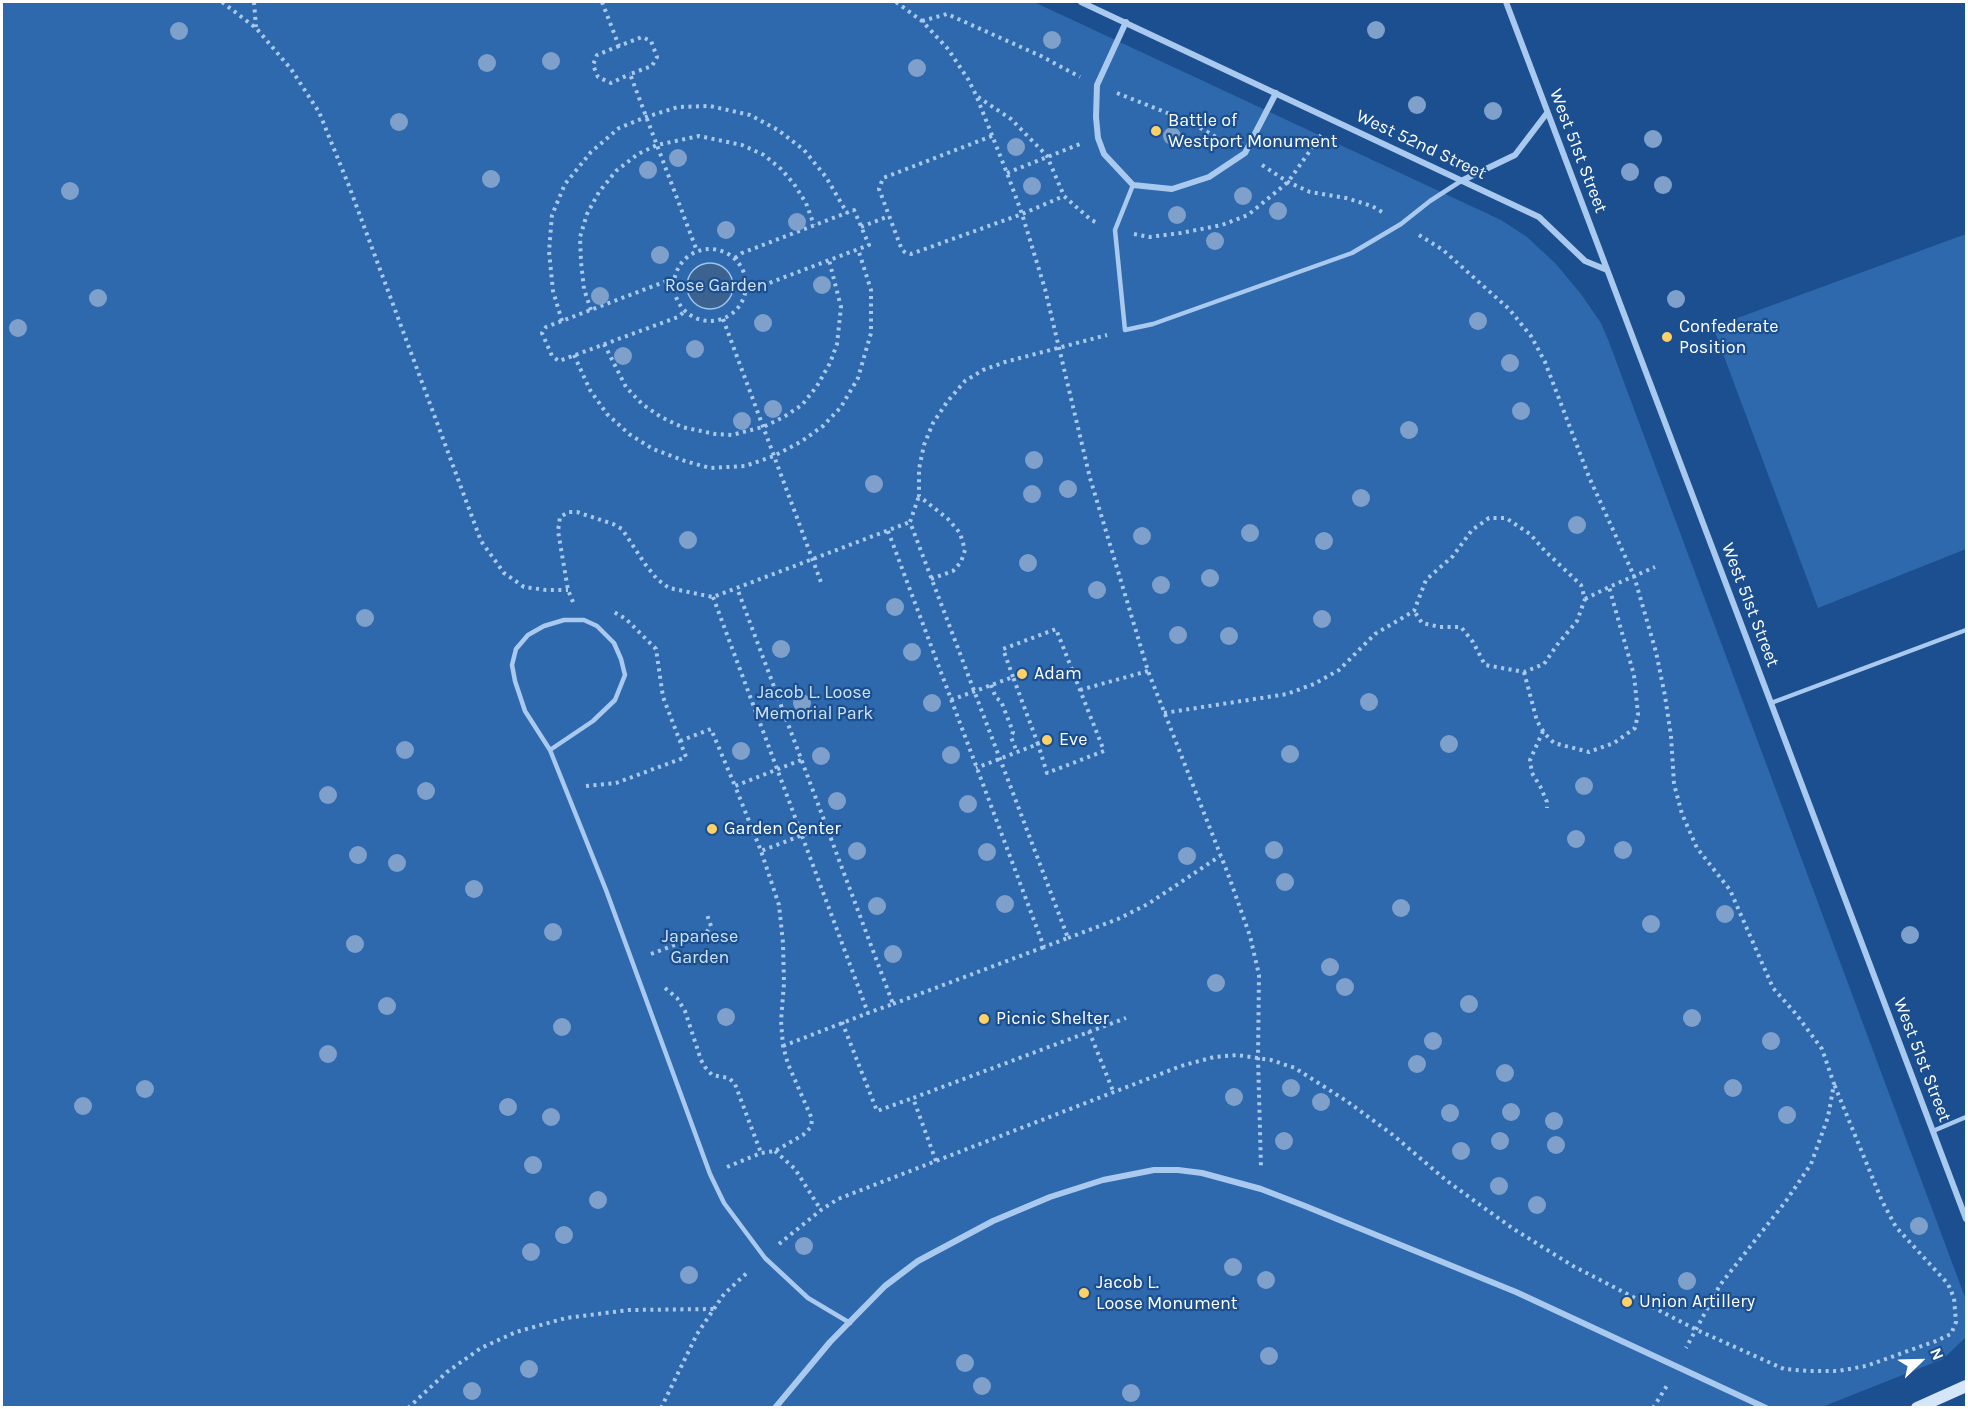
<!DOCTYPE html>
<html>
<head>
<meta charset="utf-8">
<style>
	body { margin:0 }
	#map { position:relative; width:1968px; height:1409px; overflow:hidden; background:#1b4f8f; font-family:Karla,sans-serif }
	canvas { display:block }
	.frame { position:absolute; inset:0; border:3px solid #fff; pointer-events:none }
	.north { position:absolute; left:1890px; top:1331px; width:60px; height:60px; -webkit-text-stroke:4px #1b4f8f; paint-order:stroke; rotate:67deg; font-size:16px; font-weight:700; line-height:24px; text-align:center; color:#fff }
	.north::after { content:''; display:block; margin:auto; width:21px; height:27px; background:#fff; clip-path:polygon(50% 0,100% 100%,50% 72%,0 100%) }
</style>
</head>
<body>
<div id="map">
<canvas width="1968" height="1409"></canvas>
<div class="frame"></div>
<div class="north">N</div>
</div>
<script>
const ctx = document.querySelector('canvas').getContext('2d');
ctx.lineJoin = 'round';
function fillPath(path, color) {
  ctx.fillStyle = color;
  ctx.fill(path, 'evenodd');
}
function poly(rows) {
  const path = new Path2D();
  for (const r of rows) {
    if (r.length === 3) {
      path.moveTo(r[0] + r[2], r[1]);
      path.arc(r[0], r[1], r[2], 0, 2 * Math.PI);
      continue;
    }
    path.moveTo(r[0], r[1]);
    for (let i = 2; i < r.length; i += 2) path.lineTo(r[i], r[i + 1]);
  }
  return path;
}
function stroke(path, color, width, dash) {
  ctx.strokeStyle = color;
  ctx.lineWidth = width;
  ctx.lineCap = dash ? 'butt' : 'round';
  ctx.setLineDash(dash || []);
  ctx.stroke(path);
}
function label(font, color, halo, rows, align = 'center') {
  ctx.font = font + ' Karla,sans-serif';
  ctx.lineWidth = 4.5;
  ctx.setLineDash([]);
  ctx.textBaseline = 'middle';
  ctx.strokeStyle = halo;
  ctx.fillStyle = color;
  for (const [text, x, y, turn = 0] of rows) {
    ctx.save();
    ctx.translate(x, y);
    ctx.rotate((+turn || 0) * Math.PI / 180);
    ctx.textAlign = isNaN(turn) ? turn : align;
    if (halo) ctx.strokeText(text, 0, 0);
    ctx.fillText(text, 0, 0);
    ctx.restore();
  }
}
fillPath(poly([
	[2,2,1034,2,1501,220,1527,237,1556,264,1581,294,1601,323,1609,342,1966,1300,1965,1338,1943,1359,1822,1407,2,1407],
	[1966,234,1966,549,1818,608,1713,327]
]), '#2e69ad');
const water = poly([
	[710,286,23]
]);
fillPath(water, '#3c6290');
stroke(water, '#9cc4f0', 1.5);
stroke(poly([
	[222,2,256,28,291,69,319,112,349,186,481,541,504,573,524,587,546,590,568,590],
	[254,2,256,27],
	[602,2,619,46,642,37,651,41,657,57,652,66,630,74,697,251],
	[896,2,922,21,948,49,968,79,976,95,1007,173,1022,214,1045,289,1090,478,1148,671,1228,874,1250,936,1259,975,1258,1058,1261,1167],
	[922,21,947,14,1041,56,1080,77],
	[619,46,597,55,593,65,598,77,611,83,630,74],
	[1117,93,1190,122,1225,142],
	[978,97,1011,119,1047,156,1064,196,1091,220,1098,223],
	[992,136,883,178,879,189,902,250,906,253,911,254,1022,214,1064,196],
	[1262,165,1288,182,1310,192,1346,198,1372,206,1382,212],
	[1007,173,1080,144],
	[861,227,889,216],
	[1134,234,1149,237,1181,233,1222,225,1248,215,1288,182,1321,135],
	[1419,235,1443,250,1509,309,1531,336,1545,362,1589,477,1634,576,1656,652,1665,696,1671,736,1674,784,1682,814,1697,848,1730,890,1773,988,1796,1014,1822,1049,1834,1084,1828,1117,1811,1164,1786,1201,1720,1285,1686,1348],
	[710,285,36],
	[735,258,742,253,854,210,869,245,756,288,747,289],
	[674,282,664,282,546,327,542,333,552,356,559,361,678,317,685,311],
	[591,310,584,289,581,262,580,237,587,214,599,192,616,171,638,154,657,145,699,136,742,145,764,155,781,169,794,184,806,203,814,225],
	[723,319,822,585],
	[562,321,553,291,549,251,552,215,565,184,591,152,619,128,646,117,678,107,710,106,750,115,778,130,804,150,826,177,847,213],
	[604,344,626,387,642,404,661,417,682,427,715,434,732,435,763,427,782,418,802,405,817,386,830,363,837,344,841,307,829,260],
	[574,355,590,390,607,414,629,434,653,449,685,461,710,468,745,466,774,456,802,441,823,426,841,407,858,378,871,333,871,290,858,249],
	[888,531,1044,947,1068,938,910,522,919,496],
	[931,579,953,571,961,562,965,550,960,533,948,519,919,496,919,469,924,445,933,423,947,402,965,381,983,370,1005,362,1107,335],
	[713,597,868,1013,893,1004,737,588],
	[1585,599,1609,587,1655,567],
	[573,602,568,590,558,531,560,517,569,512,577,512,613,524,622,529,645,564,657,579,669,588,713,597,910,522],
	[1524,672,1537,721,1545,734,1554,743,1589,752,1614,743,1635,728,1638,714,1634,675,1609,587],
	[1013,677,1003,649,1056,629,1104,751,1047,773,1038,744],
	[991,685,996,698,1001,701,1013,732,1011,737,1017,752],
	[1080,690,1148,671],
	[951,700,1013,677,1038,744,976,768],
	[1164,713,1287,694,1314,684,1339,670,1375,634,1414,611,1426,580,1453,556,1472,530,1489,518,1506,518,1530,534,1545,551,1581,585,1585,599,1577,621,1557,645,1544,664,1524,672,1485,665,1473,642,1461,627,1440,627,1422,623,1414,611],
	[1543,731,1530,760,1532,773,1540,786,1547,802,1547,808],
	[680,741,711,729,735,786],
	[801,760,735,786,761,851,826,826],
	[586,786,616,783,686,757,663,697,656,649,626,619,614,612],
	[1068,938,1118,919,1148,904,1220,856],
	[651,954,706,933,711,926,706,912],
	[665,988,677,998,685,1011,701,1060,705,1067,712,1075,729,1078,735,1084,761,1153],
	[893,1004,1044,947],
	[842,1022,877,1111,913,1098],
	[1089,1031,1113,1091],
	[783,1046,868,1013],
	[775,1151,795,1169,821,1210],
	[936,1161,913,1098,1126,1018],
	[727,1167,761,1153,775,1151,803,1135,811,1127,812,1119,788,1064,783,1046,781,1021,784,983,783,943,779,905,761,851],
	[779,1244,821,1210,838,1199,1181,1066,1214,1057,1237,1055,1271,1060,1295,1068,1348,1102,1393,1135,1447,1181,1512,1228,1573,1266,1697,1330,1784,1369,1808,1371,1838,1371,1866,1366,1936,1341,1951,1334,1956,1322,1954,1298,1948,1284,1896,1227,1882,1201,1834,1084],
	[408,1408,447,1372,481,1348,516,1332,566,1318,629,1310,715,1309],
	[661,1408,697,1334,724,1294,749,1271],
	[1653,1408,1668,1384]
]), '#a9c9ee', 4, [3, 4.5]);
stroke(poly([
	[1133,185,1115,230,1125,330,1153,324,1352,253,1401,224,1430,201,1461,181],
	[1771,703,1966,630],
	[550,750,593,721,615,700,625,675,621,659,614,643,597,626,584,620,564,620,544,626,528,635,516,649,512,665,515,681,525,711,550,750,606,890,710,1174,724,1203,765,1258,808,1298,850,1323],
	[1933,1131,1966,1117]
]), '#a9c9ee', 4.5);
stroke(poly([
	[1081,2,1539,217,1585,261,1607,270],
	[1506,2,1966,1219],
	[1126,22,1097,85,1096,117,1098,138,1104,154,1133,185,1172,189,1209,177,1245,153,1276,93],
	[1461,181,1515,155,1547,113],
	[775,1408,830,1342,885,1286,918,1261,993,1221,1050,1197,1103,1180,1154,1170,1178,1170,1202,1173,1261,1189,1305,1206,1516,1292,1766,1408]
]), '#a9c9ee', 6);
stroke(poly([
	[1917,1408,1966,1386]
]), '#d6e6fa', 12);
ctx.fillStyle = '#7ea0ca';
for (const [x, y] of [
	[1376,30],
	[179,31],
	[1052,40],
	[551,61],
	[487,63],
	[917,68],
	[1417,105],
	[1493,111],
	[399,122],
	[1172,136],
	[1653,139],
	[1016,147],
	[678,158],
	[648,170],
	[1630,172],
	[491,179],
	[1663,185],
	[1032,186],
	[70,191],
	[1243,196],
	[1278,211],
	[1177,215],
	[797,222],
	[726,230],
	[1215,241],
	[660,255],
	[822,285],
	[600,296],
	[98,298],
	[1676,299],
	[1478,321],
	[763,323],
	[18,328],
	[695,349],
	[623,356],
	[1510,363],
	[773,409],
	[1521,411],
	[742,421],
	[1409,430],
	[1034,460],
	[874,484],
	[1068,489],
	[1032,494],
	[1361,498],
	[1577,525],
	[1250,533],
	[1142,536],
	[688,540],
	[1324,541],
	[1028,563],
	[1210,578],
	[1161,585],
	[1097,590],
	[895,607],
	[365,618],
	[1322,619],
	[1178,635],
	[1229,636],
	[781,649],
	[912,652],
	[1369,702],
	[802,703],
	[932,703],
	[1449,744],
	[405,750],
	[741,751],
	[1290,754],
	[951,755],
	[821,756],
	[1584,786],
	[426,791],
	[328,795],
	[837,801],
	[968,804],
	[1576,839],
	[1274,850],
	[1623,850],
	[857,851],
	[987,852],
	[358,855],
	[1187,856],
	[397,863],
	[1285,882],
	[474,889],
	[1005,904],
	[877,906],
	[1401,908],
	[1725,914],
	[1651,924],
	[553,932],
	[1910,935],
	[355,944],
	[893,954],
	[1330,967],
	[1216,983],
	[1345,987],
	[1469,1004],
	[387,1006],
	[726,1017],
	[1692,1018],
	[562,1027],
	[1433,1041],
	[1771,1041],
	[328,1054],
	[1417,1064],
	[1505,1073],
	[1291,1088],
	[1733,1088],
	[145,1089],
	[1234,1097],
	[1321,1102],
	[83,1106],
	[508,1107],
	[1511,1112],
	[1450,1113],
	[1787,1115],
	[551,1117],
	[1554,1121],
	[1284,1141],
	[1500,1141],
	[1556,1145],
	[1461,1151],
	[533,1165],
	[1499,1186],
	[598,1200],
	[1537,1205],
	[1919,1226],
	[564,1235],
	[804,1246],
	[531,1252],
	[1233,1267],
	[689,1275],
	[1266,1280],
	[1687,1281],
	[1269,1356],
	[965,1363],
	[529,1369],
	[982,1386],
	[472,1391],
	[1131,1393]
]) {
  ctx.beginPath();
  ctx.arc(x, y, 9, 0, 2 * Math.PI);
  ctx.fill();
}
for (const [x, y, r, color] of [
	[1156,131,6,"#ffd166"],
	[1667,337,6,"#ffd166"],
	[1022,674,6,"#ffd166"],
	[1047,740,6,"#ffd166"],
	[712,829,6,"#ffd166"],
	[984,1019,6,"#ffd166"],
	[1084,1293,6,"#ffd166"],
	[1627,1302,6,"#ffd166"]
]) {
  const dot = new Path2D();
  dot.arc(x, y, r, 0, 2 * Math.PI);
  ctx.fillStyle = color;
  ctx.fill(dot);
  stroke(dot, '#1b4f8f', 2);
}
label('18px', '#fff', '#1b4f8f', [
	["Battle of",1168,121],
	["Westport Monument",1168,142],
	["Confederate",1679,327],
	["Position",1679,348],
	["Adam",1034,674],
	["Eve",1059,740],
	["Garden Center",724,829],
	["Picnic Shelter",996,1019],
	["Jacob L.",1096,1283],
	["Loose Monument",1096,1304],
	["Union Artillery",1639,1302]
], 'left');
label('18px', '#fff', '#1b4f8f', [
	["West 52nd Street",1421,145,25],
	["West 51st Street",1578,151,69],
	["West 51st Street",1750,605,69],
	["West 51st Street",1922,1060,69]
]);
label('18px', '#cfe3fa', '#1b4f8f', [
	["Rose Garden",716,286],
	["Jacob L. Loose",814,693],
	["Memorial Park",814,714],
	["Japanese",700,937],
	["Garden",700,958]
]);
</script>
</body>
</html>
